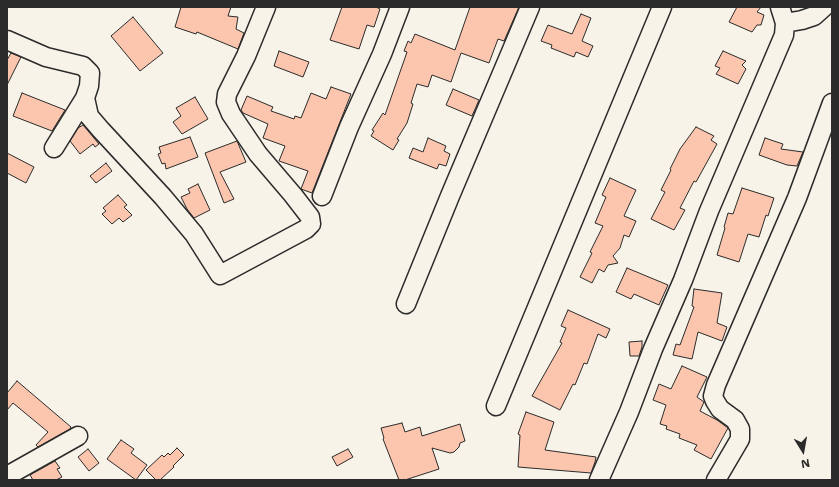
<!DOCTYPE html>
<style>
body{margin:0}
#map{position:relative;width:839px;height:487px;overflow:hidden;background:#f7f3e8;font-family:"Shantell Sans",sans-serif}
canvas{display:block}
.frame{position:absolute;inset:0;border:8px solid #2b2b2b;pointer-events:none}
.north{position:absolute;left:783px;top:431px;width:40px;height:40px;-webkit-text-stroke:3px #f7f3e8;paint-order:stroke;rotate:169deg;font-size:11px;font-weight:700;line-height:16px;text-align:center;color:#2b2b2b}
.north::after{content:'';display:block;margin:auto;width:14px;height:18px;background:#2b2b2b;clip-path:polygon(50% 0,100% 100%,50% 72%,0 100%)}
</style>
<div id="map">
<canvas width="839" height="487"></canvas>
<div class="frame"></div>
<div class="north">N</div>
</div>
<script>
const ctx = document.querySelector('canvas').getContext('2d');
ctx.lineJoin = 'round';
function paint(path, color) { ctx.fillStyle = color; ctx.fill(path, 'evenodd'); }
const toPath = rows => new Path2D(rows.map(r => 'M' + r).join(''));
function strokePath(path, color, width, dash) { ctx.strokeStyle = color; ctx.lineWidth = width; ctx.lineCap = dash ? 'butt' : 'round'; ctx.setLineDash(dash || []); ctx.stroke(path); }
const building = toPath([
 [181,7,231,7,228,16,238,17,236,29,244,33,238,49,197,32,196,34,175,27,181,7],
 [342,7,376,7,380,9,374,27,367,25,359,49,330,40,342,7],
 [470,7,519,7,504,41,498,39,489,63,461,53,451,82,432,75,428,87,417,84,411,103,413,104,407,123,397,139,399,140,393,150,371,136,374,131,372,130,383,113,385,115,407,52,404,51,408,41,411,43,415,34,455,50,470,7],
 [737,7,761,7,757,12,764,15,761,25,757,25,752,32,729,22,737,7],
 [581,14,591,18,582,41,593,46,588,57,576,52,574,57,551,48,552,45,541,41,548,25,572,34,581,14],
 [133,17,163,53,140,71,111,36,133,17],
 [279,51,309,62,303,77,274,66,279,51],
 [723,51,746,61,742,65,746,69,738,84,716,74,720,68,715,66,723,51],
 [11,53,21,57,7,85,7,60,11,53],
 [331,87,351,94,312,193,301,189,308,171,279,161,285,146,263,138,268,124,243,113,241,110,247,96,273,107,271,111,294,119,295,116,301,118,311,93,326,99,331,87],
 [453,89,479,100,472,116,446,105,453,89],
 [22,93,65,110,52,131,13,116,22,93],
 [195,97,208,119,182,134,173,122,181,116,176,108,195,97],
 [83,125,99,144,95,147,93,144,80,154,70,141,78,128,83,125],
 [696,127,714,136,711,140,717,144,696,182,694,181,680,208,685,210,674,230,651,219,665,192,661,190,671,170,670,169,680,149,696,127],
 [190,137,198,157,166,169,165,163,162,164,158,154,161,153,159,147,190,137],
 [428,138,446,146,444,151,450,154,446,166,439,164,437,169,409,158,413,148,423,152,428,138],
 [765,138,783,144,781,149,803,152,797,166,787,165,759,155,765,138],
 [237,141,246,162,220,172,234,199,224,203,205,153,237,141],
 [7,153,34,167,26,183,7,173,7,153],
 [106,163,112,171,96,183,90,176,106,163],
 [610,178,636,190,624,216,636,221,629,237,624,235,620,248,613,256,618,263,608,265,604,272,599,269,592,283,580,277,592,253,590,252,603,226,595,223,606,197,602,195,610,178],
 [198,184,210,210,194,218,187,209,181,197,190,193,188,189,198,184],
 [742,188,774,198,768,216,766,215,759,237,748,234,739,262,717,255,725,228,724,227,728,213,733,214,742,188],
 [118,195,127,205,124,207,132,215,123,222,119,218,112,224,102,214,106,211,103,208,118,195],
 [627,268,668,285,659,305,634,294,631,299,616,292,627,268],
 [694,289,722,293,717,323,727,327,722,341,698,332,692,359,673,355,676,344,680,345,694,307,692,306,694,289],
 [568,310,610,329,606,338,598,334,587,364,584,363,575,385,573,384,560,410,532,396,562,343,560,342,566,328,561,326,568,310],
 [642,341,642,347,639,356,630,356,629,342,642,341],
 [682,366,707,377,697,397,704,402,700,411,717,420,728,428,711,459,694,450,697,445,679,438,680,434,666,429,667,426,660,424,666,405,653,400,659,384,671,389,682,366],
 [17,381,71,427,70,429,38,447,36,445,48,432,13,403,7,410,7,393,17,381],
 [526,412,554,422,545,450,596,457,595,462,591,473,518,467,520,435,518,434,526,412],
 [402,423,405,432,420,427,422,436,460,424,465,441,460,443,459,447,454,452,450,453,432,448,439,469,405,480,399,480,383,439,384,438,381,428,402,423],
 [121,440,134,449,131,453,147,465,136,480,107,459,121,440],
 [177,448,184,455,173,466,174,467,160,480,156,480,146,470,162,455,164,457,168,453,170,455,177,448],
 [88,449,99,463,89,471,78,457,88,449],
 [348,449,353,457,337,466,332,457,348,449],
 [55,461,60,468,57,469,62,477,56,480,33,480,30,475,55,461]
]);
const minor = toPath([
 [785,23,802,20,814,16,824,7],
 [7,40,46,57,83,66,90,73,89,86,85,98,89,116,101,130,163,197,194,234,220,275,306,229,311,224,310,217,293,195,258,154,231,114,226,102,227,94,246,56,266,7],
 [54,148,85,98],
 [322,196,349,127,382,54,400,7],
 [406,304,450,196,530,7],
 [496,406,662,7],
 [7,476,78,436],
 [599,480,629,412,653,349,683,280,709,211,784,35,785,23,780,7],
 [716,480,740,439,740,429,735,420,720,409,715,401,713,396,716,385,797,198,832,103]
]);
paint(building, '#fcc5ae');
strokePath(building, '#2b2b2b', 1);
strokePath(minor, '#2b2b2b', 21);
strokePath(minor, '#f7f3e8', 18);
</script>
